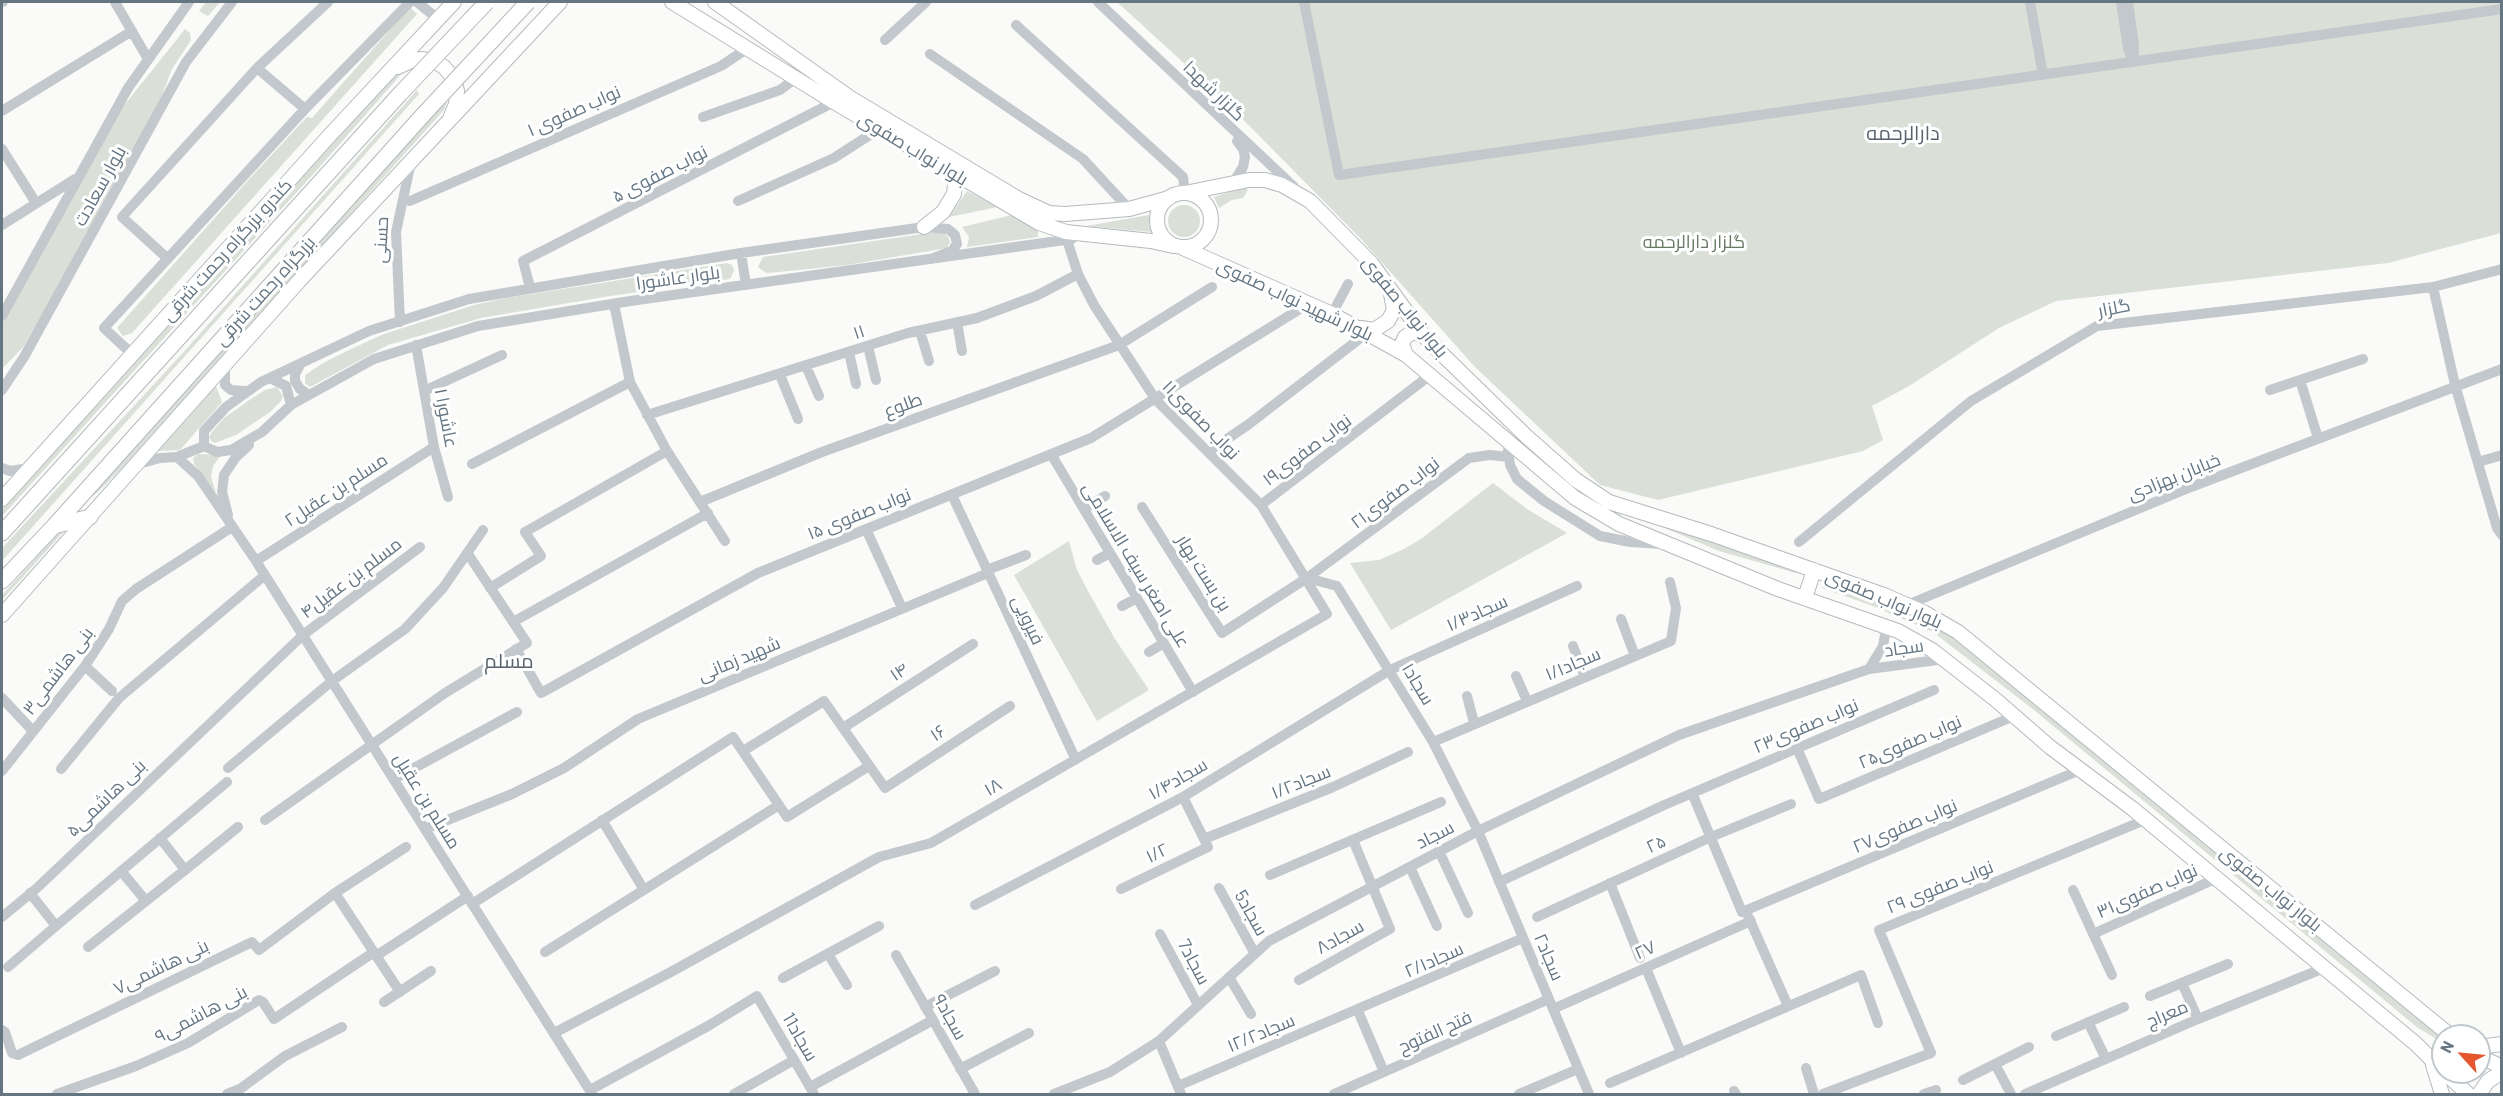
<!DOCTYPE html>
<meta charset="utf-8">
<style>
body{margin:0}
#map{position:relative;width:2503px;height:1096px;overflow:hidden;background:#fafaf8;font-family:Barlow,sans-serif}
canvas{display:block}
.frame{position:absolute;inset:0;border:3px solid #657683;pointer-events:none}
.north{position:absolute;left:2431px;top:1024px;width:60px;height:60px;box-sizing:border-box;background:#fff;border:2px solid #c1c8cd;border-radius:50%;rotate:297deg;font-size:16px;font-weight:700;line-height:24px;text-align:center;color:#657683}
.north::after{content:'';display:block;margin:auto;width:21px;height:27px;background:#e4572e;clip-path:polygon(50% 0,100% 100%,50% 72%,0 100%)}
</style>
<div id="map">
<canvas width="2503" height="1096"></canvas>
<div class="frame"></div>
<div class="north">N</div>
</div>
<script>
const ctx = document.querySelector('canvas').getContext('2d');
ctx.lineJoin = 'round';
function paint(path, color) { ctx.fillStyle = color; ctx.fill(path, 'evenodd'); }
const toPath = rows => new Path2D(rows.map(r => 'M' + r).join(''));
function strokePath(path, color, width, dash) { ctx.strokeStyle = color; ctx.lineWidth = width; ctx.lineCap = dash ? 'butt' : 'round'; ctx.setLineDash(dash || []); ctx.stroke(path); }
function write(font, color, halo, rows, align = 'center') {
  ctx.font = font + ' Barlow,Cairo,sans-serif'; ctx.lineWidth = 6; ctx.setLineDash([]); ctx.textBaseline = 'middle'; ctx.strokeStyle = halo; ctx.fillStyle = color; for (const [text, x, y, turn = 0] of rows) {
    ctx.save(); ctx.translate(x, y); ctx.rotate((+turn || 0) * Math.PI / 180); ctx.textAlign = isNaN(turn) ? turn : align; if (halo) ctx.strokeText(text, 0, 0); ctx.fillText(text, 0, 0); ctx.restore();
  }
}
const green = toPath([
 [206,2,220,2,208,16,199,11],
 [1117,2,2501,2,2501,233,2388,263,2056,301,1999,328,1909,386,1872,406,1883,440,1863,451,1658,500,1600,485,1475,367,1361,239,1220,96],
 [410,7,417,14,132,333,123,336,117,328,251,177,307,117,312,118],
 [185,29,190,33,191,40,172,69,161,98,76,256,23,347,2,369,2,323,118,113],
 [404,71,316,171,2,516,2,509,396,72],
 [417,90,419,94,2,561,2,548,181,355],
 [448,99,444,110,120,470,97,493,84,501],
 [1244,187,1248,190,1243,198,1232,200,1219,208,1214,197],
 [967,191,998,207,949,217],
 '1168 221a16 16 0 1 1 32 0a16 16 0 1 1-32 0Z',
 [1012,215,1033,225,1038,232,1038,237,967,247,969,237,962,227],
 [1149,215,1151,232,1086,226],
 [936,232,944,233,948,237,950,242,947,248,847,265,779,272,766,273,758,267,763,257],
 [727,263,732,265,734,271,730,279,610,296,481,318,388,345,310,387,305,383,305,375,323,363,349,350,384,334,474,305,506,298],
 [216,386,222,402,180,450,158,451],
 [277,387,283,396,281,401,270,412,236,435,215,443,211,441,209,437,212,432,224,418,251,399,265,390],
 [198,454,221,455,213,466,211,477,216,493,194,464,193,458],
 [1493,483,1527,509,1567,533,1391,630,1350,563,1379,560,1402,550,1421,539],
 [1642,516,1797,570,1796,573,1719,551,1641,518],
 [67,528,2,600,2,595,58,533],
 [1069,541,1077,570,1089,593,1115,639,1149,690,1097,721,1014,575],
 [1824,583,1897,606,1953,633,2443,1037,2443,1043,2418,1028,2034,710,1933,632,1873,606,1822,588]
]);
const minor = toPath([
 [2,2,3,2],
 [115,2,148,59],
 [417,2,438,19],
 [1098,2,1294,187],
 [1304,2,1339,175,2502,9],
 [2030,2,2043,75],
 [2121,2,2128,48,2133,62,2134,46,2128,2],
 [1016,25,1183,177,1185,193],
 [885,40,926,2],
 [930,54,1083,159,1129,209],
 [257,68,305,109],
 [2,111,132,31],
 [703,117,780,90,796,78],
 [2,149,36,203],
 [1233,183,1243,167,1245,157,1243,149,1237,141],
 [410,201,721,66,748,48],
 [738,201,834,158,879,129],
 [2,225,75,179],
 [741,253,746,285],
 [168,259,122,217,257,68,328,2],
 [530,287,523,261,834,102],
 [2433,287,2455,385,2497,528,2502,535],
 [614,304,630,382,667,451,725,541],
 [1332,314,1348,284],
 [2,316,128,88,189,2],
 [400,322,396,232,411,162],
 [957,322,962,351],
 [920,331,929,361],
 [416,345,434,447,448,497],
 [868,346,876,380],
 [849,352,856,384],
 [132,354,104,328,305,109,410,2],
 [301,363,295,374,295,381,300,389,309,395],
 [225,364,225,385,231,390,246,391],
 [806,366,819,396],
 [780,375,798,419],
 [270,378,286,386,291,405,262,432,231,450,217,452,204,446,204,431,226,407,261,382,369,331,469,299,741,253,924,227,948,229,955,235,957,244,952,251,931,259],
 [2300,380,2318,438],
 [2,390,24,357,186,62,232,2],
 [2270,390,2363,359],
 [424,391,502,355],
 [291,405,374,359,478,326,630,301,1072,239],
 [647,415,908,333,977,318,1036,296,1078,274],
 [1508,450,1510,465,1517,479,1544,501,1600,536,1630,542,1662,544],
 [1208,452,1249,424,1367,333],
 [1051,454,1193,692],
 [177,457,204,446],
 [2478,462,2502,455],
 [472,464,630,382],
 [137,467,142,463,160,458,177,457,198,476,256,561,592,1094],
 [2,468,10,471,30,468],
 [952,495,1075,758],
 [700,502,822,452,1119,345,1212,287],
 [1261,505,1429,376],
 [1142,507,1222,633,1307,578,1469,458,1490,455,1509,457],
 [1084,509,1105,496],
 [228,515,222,492,224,475,236,457,249,445],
 [866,529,902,608],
 [1799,542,1971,401,2097,326,2433,287,2502,269],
 [1097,560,1110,553],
 [256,561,434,447],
 [987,570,1026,555],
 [1307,578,1337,586,1433,742,1478,831,1589,1094],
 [490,588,541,556,525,532,667,451],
 [1907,605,2191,487,2502,369],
 [1122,606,1137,598],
 [1621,619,1635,656],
 [513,622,708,513],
 [1573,646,1585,677],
 [516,649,541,693,758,573,1091,438,1308,304],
 [1149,652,1164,643],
 [85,666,112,691],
 [1869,669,1883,646,1885,635,1884,626],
 [1516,676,1527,701],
 [1467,696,1474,723],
 [2,698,33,731],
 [843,728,973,644],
 [1433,742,1671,641,1676,608,1670,582],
 [1797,748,1819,799,2014,716],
 [743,751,824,701,885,788,1010,706],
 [228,768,332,681,405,629,443,588,483,530],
 [61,769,119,698,265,575],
 [2,771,85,666,109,629,122,601,136,589,232,527],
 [394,779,517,712],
 [1692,793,1742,912,2080,770],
 [265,820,445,693,527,643,468,554],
 [602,820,644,890],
 [425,829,512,794,564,768,638,719,988,573],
 [1204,839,1333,787,1408,752],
 [1439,851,1468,913],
 [1410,867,1437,926],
 [185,870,238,827],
 [121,871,146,901],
 [1270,875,1441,802],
 [1499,882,1662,806,1934,690],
 [1610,883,1640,958],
 [1219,888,1255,954],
 [1121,889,1208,847,1183,797],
 [2073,890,2112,975],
 [30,893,56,926,227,782],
 [335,893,400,992],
 [472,904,733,737,787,817,869,766],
 [975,905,1183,797,1390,670,1577,586],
 [1748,916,1788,1006],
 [2,917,37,888,303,635,420,547],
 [1537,917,1711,837,1791,804],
 [1160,934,1198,1005],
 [2093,934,2215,879],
 [88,947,185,870,160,838],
 [545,952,779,805],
 [828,954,847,985],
 [896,955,975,1094],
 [376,956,468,896],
 [8,967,56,926],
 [1646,968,1681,1053],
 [1229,977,1251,1014],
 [783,978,879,926],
 [1299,980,1390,929,1353,840],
 [2182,983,2198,1019],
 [2150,996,2228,964],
 [384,1002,431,971],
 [925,1007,995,971],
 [1553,1009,1751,921],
 [1358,1011,1384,1072],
 [2088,1022,2106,1059],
 [2,1030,5,1032,12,1053,18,1055,252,942,259,950,335,893,406,847],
 [554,1033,669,973,879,857,931,843,1327,614,1261,505,1156,400,1094,305,1078,274,1067,240],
 [2056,1036,2124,1007],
 [1159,1041,1181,1094],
 [1995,1064,2011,1094],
 [1806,1068,1814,1094],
 [960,1069,1029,1033],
 [1963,1080,2029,1047],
 [1610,1083,1861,975,1878,1023],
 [1178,1086,1523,938],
 [810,1087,933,1020],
 [590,1090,708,1026,757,996,814,1094],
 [1734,1091,1736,1094],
 [57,1094,136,1066,188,1043,259,1000,263,1002,274,1019,374,952],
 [227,1094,240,1089,285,1056,342,1027],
 [734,1094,794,1060],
 [1054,1094,1110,1072,1159,1041,1269,941,1478,831,1679,735,1869,669,1945,659],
 [1334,1094,1549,999],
 [1519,1094,1578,1069],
 [1823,1094,1931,1053,1879,930,2145,820],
 [1924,1094,1936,1090],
 [2025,1094,2198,1019,2324,968]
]);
const major = toPath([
 [672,2,834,102,1039,223,1066,232,1151,241,1173,246],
 [715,2,849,97,1019,199,1049,213,1065,214,1129,209,1169,198],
 [398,67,413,60,423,59,436,62,444,67,454,79,457,91,456,104,451,116],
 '1157 220a27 27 0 1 1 54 0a27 27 0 1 1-54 0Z',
 [1185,193,1249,180,1265,180,1282,185,1310,201,1372,264,1424,336,1447,359,1526,436,1576,480,1609,502,1711,534,1884,595,1925,613,1958,632,2451,1036],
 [924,227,943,212,954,194,956,175],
 [1183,248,1332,314,1406,355,1575,498,1619,524,1778,589,1898,631,1932,650,1996,700,2050,747,2133,809,2416,1044,2443,1071],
 [1361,328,1374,330,1388,321,1394,310,1391,294],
 [1406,355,1402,344,1405,337,1413,332,1424,336],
 [2,499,330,135,454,2],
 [1805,598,1814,570],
 [2,615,299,281,560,2],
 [2479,1047,2502,1044],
 [2479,1056,2502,1067],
 [2433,1065,2442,1094],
 [2444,1072,2468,1094],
 [2479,1094,2488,1081,2502,1072]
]);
const highway = toPath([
 [54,526,90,517],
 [2,533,399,95],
 [2,581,54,526,423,115]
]);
const highwayBridge = toPath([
 [399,95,487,2],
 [423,115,528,2]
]);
const streetNames = [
 ["گلزار شهدا",1214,91,44],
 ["نواب صفوی ۱",574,111,-24],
 ["بلوار نواب صفوی",913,149,31],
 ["نواب صفوی ۵",660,174,-27],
 ["بلوار سعادت",100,186,-61],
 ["حسنی",381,240,-87],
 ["کندرو بزرگراه رحمت شرقی",227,250,-48],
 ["بلوار عاشورا",678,278,-8],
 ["بزرگراه رحمت شرقی",265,291,-48],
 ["بلوار شهید نواب صفوی",1295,300,25],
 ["بلوار نواب صفوی",1405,307,51],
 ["گلزار",2114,308,-11],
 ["۱۱",859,332,-18],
 ["طلوع",903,405,-20],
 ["عاشورا ۱",446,418,79],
 ["۱۱نواب صفوی",1201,420,46],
 ["۱۹نواب صفوی",1307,450,-37],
 ["خیابان بهزادی",2174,477,-22],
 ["مسلم بن عقیل۲",336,490,-33],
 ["۲۱نواب صفوی",1395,493,-37],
 ["نواب صفوی ۱۵",859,514,-22],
 ["علی اصغر سیف الاسلامی",1136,565,59],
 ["بن بست بهار",1204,573,58],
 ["مسلم بن عقیل۴",351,578,-37],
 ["بلوار نواب صفوی",1884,599,23],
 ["۱/۳سجاد",1477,613,-24],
 ["فیرویی",1028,620,65],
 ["سجاد",1904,648,-8],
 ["شهید زمانی",739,659,-23],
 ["۱/۱سجاد",1573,664,-23],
 ["بنی هاشمی۳",58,671,-53],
 ["۱۴",899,672,-33],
 ["۱سجاد",1418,684,59],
 ["۲۳نواب صفوی",1806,726,-23],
 ["۱۶",938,733,-33],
 ["۲۵نواب صفوی",1910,742,-23],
 ["۱/۴سجاد",1178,779,-30],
 ["۱/۲سجاد",1301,782,-22],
 ["۱۸",993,787,-30],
 ["بنی هاشمی۵",106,798,-44],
 ["مسلم بن عقیل",427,801,58],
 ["۲۷نواب صفوی",1905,826,-23],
 ["سجاد",1435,835,-27],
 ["۲۵",1656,844,-25],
 ["۱/۲",1157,853,-26],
 ["نواب صفوی ۲۹",1940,887,-22],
 ["بلوار نواب صفوی",2271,889,39],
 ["۳۱نواب صفوی",2147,891,-24],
 ["5سجاد",1251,913,61],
 ["۸سجاد",1340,937,-29],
 ["۲۷",1645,950,-24],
 ["۲سجاد",1549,957,67],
 ["۲/۱سجاد",1434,960,-24],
 ["7سجاد",1194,962,62],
 ["بنی هاشمی۷",161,967,-26],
 ["بنی هاشمی۹",201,1014,-28],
 ["معراج",2167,1014,-23],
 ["۹سجاد",950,1017,61],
 ["فتح الفتوح",1435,1032,-24],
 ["۱۲/۲سجاد",1261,1033,-23],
 ["11سجاد",800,1037,60]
];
const parkNames = [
 ["گلزار دارالرحمه",1694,242]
];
const neighbourhoodNames = [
 ["دارالرحمه",1903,133],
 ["مسلم",509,661]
];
paint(green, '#dadfd7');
strokePath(major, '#b5babe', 16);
strokePath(highway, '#b4b9bd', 17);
strokePath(minor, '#c3c8cc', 10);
strokePath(major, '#fff', 14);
strokePath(highway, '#fff', 15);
strokePath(highwayBridge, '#b4b9bd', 17, []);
strokePath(highwayBridge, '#fff', 15);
write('18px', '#657683', '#fff', streetNames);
write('18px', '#687a64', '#fff', parkNames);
write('20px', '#57646e', '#fff', neighbourhoodNames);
</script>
